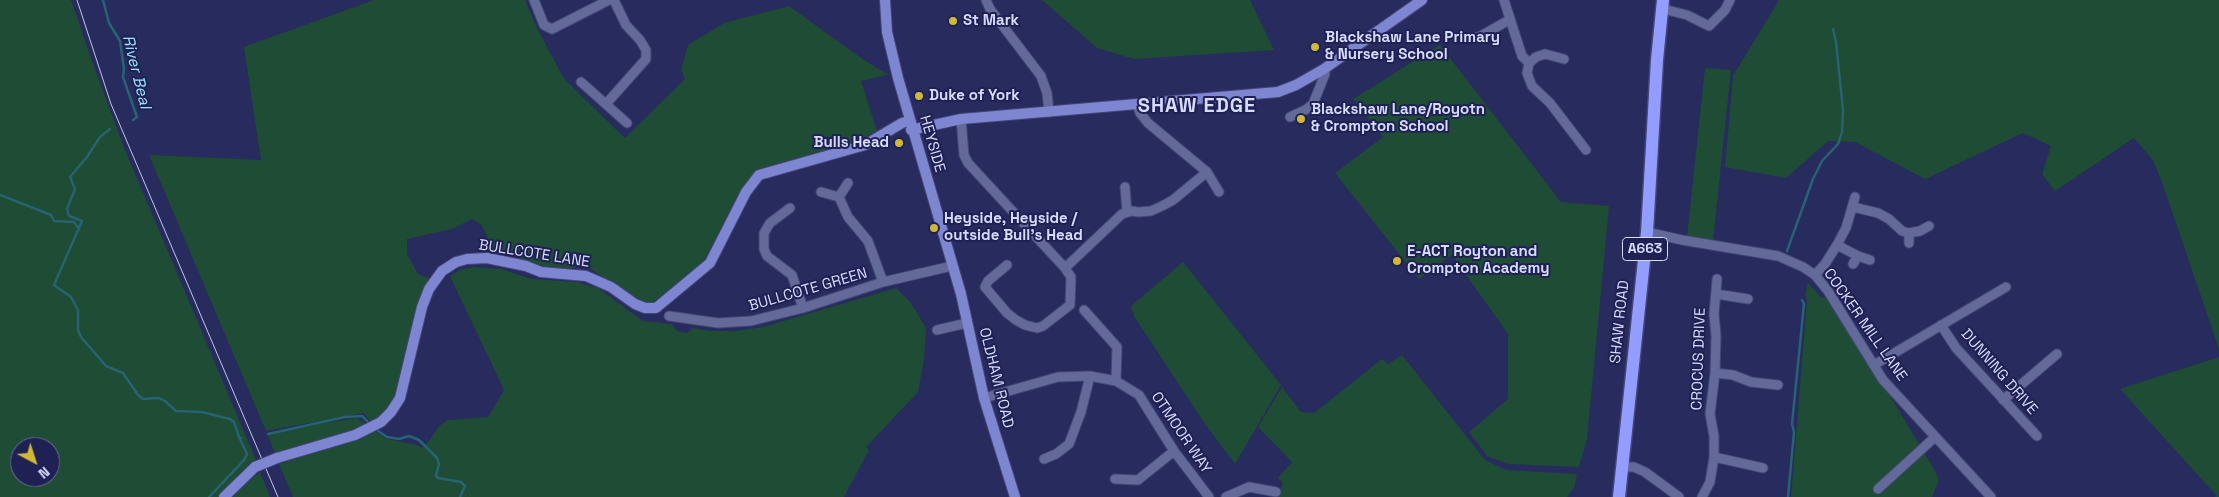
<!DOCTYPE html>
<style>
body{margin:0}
#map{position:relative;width:2219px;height:497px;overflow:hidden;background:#282b5e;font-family:"Space Grotesk",sans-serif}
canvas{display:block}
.north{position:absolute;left:10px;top:437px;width:50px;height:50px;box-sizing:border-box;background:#1f2053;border:1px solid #696b97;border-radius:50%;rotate:140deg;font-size:14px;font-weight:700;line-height:20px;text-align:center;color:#d7dcfd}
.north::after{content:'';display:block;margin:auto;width:18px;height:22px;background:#d0b836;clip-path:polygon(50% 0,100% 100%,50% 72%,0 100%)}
</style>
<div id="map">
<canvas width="2219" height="497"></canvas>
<div class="north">N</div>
</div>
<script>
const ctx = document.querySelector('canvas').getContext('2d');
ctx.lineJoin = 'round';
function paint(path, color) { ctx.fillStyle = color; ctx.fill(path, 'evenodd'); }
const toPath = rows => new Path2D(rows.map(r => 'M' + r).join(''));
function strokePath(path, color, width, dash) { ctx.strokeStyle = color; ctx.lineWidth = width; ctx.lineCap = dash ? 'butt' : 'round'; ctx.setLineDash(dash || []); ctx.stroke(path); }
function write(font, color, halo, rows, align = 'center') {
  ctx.font = font + ' "Space Grotesk",sans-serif'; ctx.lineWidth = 4; ctx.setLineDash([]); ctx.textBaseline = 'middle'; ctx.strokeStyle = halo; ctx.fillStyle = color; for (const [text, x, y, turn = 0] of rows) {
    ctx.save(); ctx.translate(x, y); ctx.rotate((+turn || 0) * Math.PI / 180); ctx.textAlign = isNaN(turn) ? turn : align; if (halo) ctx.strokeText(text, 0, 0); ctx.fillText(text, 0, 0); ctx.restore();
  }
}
const green = toPath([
 [0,0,71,0,92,61,125,150,256,460,238,475,219,497,0,497],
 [20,447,50,447,50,477,20,477],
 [374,0,525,0,536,26,564,79,625,138,685,79,681,70,688,45,724,23,789,6,864,60,885,73,891,74,861,81,877,131,857,141,757,172,738,194,705,260,654,302,646,303,638,300,586,266,554,270,509,254,488,251,487,236,481,224,472,219,452,229,407,239,407,254,418,274,429,278,398,391,393,403,381,417,371,423,364,413,266,431,149,155,261,160,244,47],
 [1042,0,1250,0,1274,50,1134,59,1097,48],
 [1779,0,2219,0,2219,349,2162,182,2153,160,2134,138,2055,191,2042,174,2051,146,2023,133,1925,179,1855,142,1828,141,1786,178,1725,167,1733,76],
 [1440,45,1561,202,1609,206,1587,439,1579,467,1508,464,1487,456,1469,432,1508,399,1508,334,1452,255,1419,279,1335,173,1383,137,1353,99],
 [1705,68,1731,70,1713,241,1687,237],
 [1183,262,1281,385,1235,464,1205,424,1134,316,1131,306],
 [474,267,502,269,531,279,577,282,598,288,643,321,672,324,677,331,687,333,693,328,710,331,735,331,763,327,896,288,911,303,926,328,924,359,918,392,866,447,869,450,844,497,293,497,279,464,351,442,374,431,387,439,417,445,422,448,429,441,439,426,448,420,488,417,504,390,450,276,462,269],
 [1808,283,1822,298,1825,297,1841,319,1877,374,1934,469,1939,480,1932,497,1791,497,1807,300,1805,294],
 [1402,355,1485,460,1506,470,1577,474,1574,488,1567,497,1278,497,1283,483,1278,478,1292,462,1258,427,1282,387,1301,412,1314,413,1382,359,1388,364],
 [2219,357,2219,497,2215,497,2216,495,2120,389],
 [357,418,366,424,356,429,275,454,268,435,324,423],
 [260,472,270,497,233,497,249,481]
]);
const stream = toPath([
 [103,0,109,23,120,41,124,69,123,77,137,117,133,120],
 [110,129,100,137,87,157,70,177,75,189,67,209,69,216,82,221,54,285,71,297,78,310,78,330,81,337,106,366,123,373,138,395,143,399,159,398,165,401,176,411,202,412,230,419,234,422,239,437,241,438],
 [0,195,51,215,54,221,74,222,79,229],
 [1787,251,1813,179,1822,161,1838,144,1842,132,1843,110,1836,42,1833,29],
 [378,431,387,437,399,439,409,436,419,440,437,458,439,464,436,476,438,478,461,482,465,486,460,497],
 [268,434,345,417,362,416,367,421],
 [209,497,244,460,247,454,239,437],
 [1788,497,1794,432,1792,424,1804,304,1802,300]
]);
const street = toPath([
 [534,0,544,25,552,29,609,0],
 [986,0,990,9,1041,76,1047,93,1049,112],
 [1504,0,1522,56,1529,63],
 [1663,9,1687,15,1709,26,1725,10,1730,0],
 [1470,38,1479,37,1509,20],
 [1529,63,1527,73,1532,86,1550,103,1586,150],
 [1529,63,1536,57,1545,54,1564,59],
 [581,82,627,123],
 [606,104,646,59,646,50,640,40,626,25,614,0],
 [1137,104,1140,113,1148,123,1207,172],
 [1290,117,1307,109,1313,104,1325,74,1324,69],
 [961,119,964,155,968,163,1065,268,1071,277,1070,305,1043,326,1037,328,1025,325,1016,320,1007,313,985,287,988,281,1007,265],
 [848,183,839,197,848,217,868,241,883,282],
 [1125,187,1127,212],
 [821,192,839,197],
 [1853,207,1878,213,1889,219,1902,231,1909,233],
 [790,208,770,223,764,233,764,249,767,256,792,275,803,308],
 [1647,232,1682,240,1778,256,1803,267,1815,275,1828,291,1883,380,1991,497],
 [1909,243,1909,233,1920,231,1929,226],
 [1837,245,1858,256,1853,264],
 [1858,256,1870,260],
 [1065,268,1122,214,1132,211,1138,212,1151,211,1162,206,1173,200,1207,172,1219,192],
 [1815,275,1825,264,1837,245,1846,228,1855,197],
 [1716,294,1748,299],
 [1084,310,1117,347,1116,381],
 [669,316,718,323,751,321,803,308,883,282,952,266],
 [1941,325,1956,348,2037,436],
 [937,330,967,323],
 [1874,365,2006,287],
 [1715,373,1733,375,1751,382,1778,385],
 [984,398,1058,377,1090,376,1116,381,1139,395,1174,451,1209,497],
 [2003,400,2057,354],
 [1714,457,1763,468],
 [1044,459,1056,454,1069,444,1081,412,1090,376],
 [1622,467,1634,467,1645,472,1679,497],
 [1115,479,1138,480,1174,451],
 [1878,489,1935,437],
 [1226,497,1249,487,1276,492],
 [1702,497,1710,482,1714,457,1714,436,1710,414,1715,373,1716,336,1714,314,1717,279]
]);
const secondary = toPath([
 [885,0,887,32,898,78,961,294,984,398,1015,497],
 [911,130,961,119,1278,92,1296,85,1324,69,1422,0],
 [277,458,355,435,381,422,391,412,400,398,422,307,429,289,442,271,456,262,467,259,487,258,526,266,541,272,586,276,611,287,635,304,645,308,656,308,710,263,746,192,759,175,865,145,902,123,909,121],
 [224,497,255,467]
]);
const primary = toPath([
 [1619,497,1647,232,1657,60,1663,0]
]);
const tram = toPath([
 [77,0,111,104,278,497]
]);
const secondaryBridge = toPath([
 [255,467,277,458]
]);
const markers = [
 [953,21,5,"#d0b836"],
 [1315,47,5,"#d0b836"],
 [919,96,5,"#d0b836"],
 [1301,119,5,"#d0b836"],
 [899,143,5,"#d0b836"],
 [934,228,5,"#d0b836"],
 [1397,261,5,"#d0b836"]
];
const shields = [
 [1645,249,45]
];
const shieldNames = [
 ["A663",1645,249]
];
const poiNames = [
 ["St Mark",963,21],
 ["Blackshaw Lane Primary",1325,38],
 ["& Nursery School",1325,55],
 ["Duke of York",929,96],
 ["Blackshaw Lane/Royotn",1311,110],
 ["& Crompton School",1311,127],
 ["Bulls Head",889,143,"right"],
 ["Heyside, Heyside /",944,219],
 ["outside Bull's Head",944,236],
 ["E-ACT Royton and",1407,252],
 ["Crompton Academy",1407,269]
];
const streetNames = [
 ["HEYSIDE",932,144,74],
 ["BULLCOTE LANE",534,254,9],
 ["BULLCOTE GREEN",808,290,-16],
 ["SHAW ROAD",1620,322,-84],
 ["COCKER MILL LANE",1865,325,55],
 ["CROCUS DRIVE",1699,359,-88],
 ["DUNNING DRIVE",1999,372,49],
 ["OLDHAM ROAD",996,378,76],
 ["OTMOOR WAY",1181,433,56]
];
const waterNames = [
 ["River Beal",136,72,76]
];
const districtNames = [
 ["SHAW EDGE",1197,107]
];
paint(green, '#1e4c34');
strokePath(stream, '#266373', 2.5);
strokePath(street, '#444777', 11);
strokePath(secondary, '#444777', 12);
strokePath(primary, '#444777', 15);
strokePath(street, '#636998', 9);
strokePath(secondary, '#7e86d2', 10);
strokePath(primary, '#939dff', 12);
strokePath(tram, '#c0c5e8', 1);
strokePath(secondaryBridge, '#444777', 12, []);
strokePath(secondaryBridge, '#7e86d2', 10);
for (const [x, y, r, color] of markers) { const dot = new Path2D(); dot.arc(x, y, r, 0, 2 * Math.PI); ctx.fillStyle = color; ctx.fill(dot); strokePath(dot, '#1f2053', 2); }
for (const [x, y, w] of shields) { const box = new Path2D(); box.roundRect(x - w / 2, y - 11.5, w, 23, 4); ctx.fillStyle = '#1f2053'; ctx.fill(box); strokePath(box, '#d7dcfd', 1); }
write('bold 14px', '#d7dcfd', null, shieldNames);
write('bold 15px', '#d7dcfd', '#1f2053', poiNames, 'left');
write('15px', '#d7dcfd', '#1f2053', streetNames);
write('italic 16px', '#98e2f8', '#1f2053', waterNames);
ctx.letterSpacing = '1px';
write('bold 20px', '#d7dcfd', '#1f2053', districtNames);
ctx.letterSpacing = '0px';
</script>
